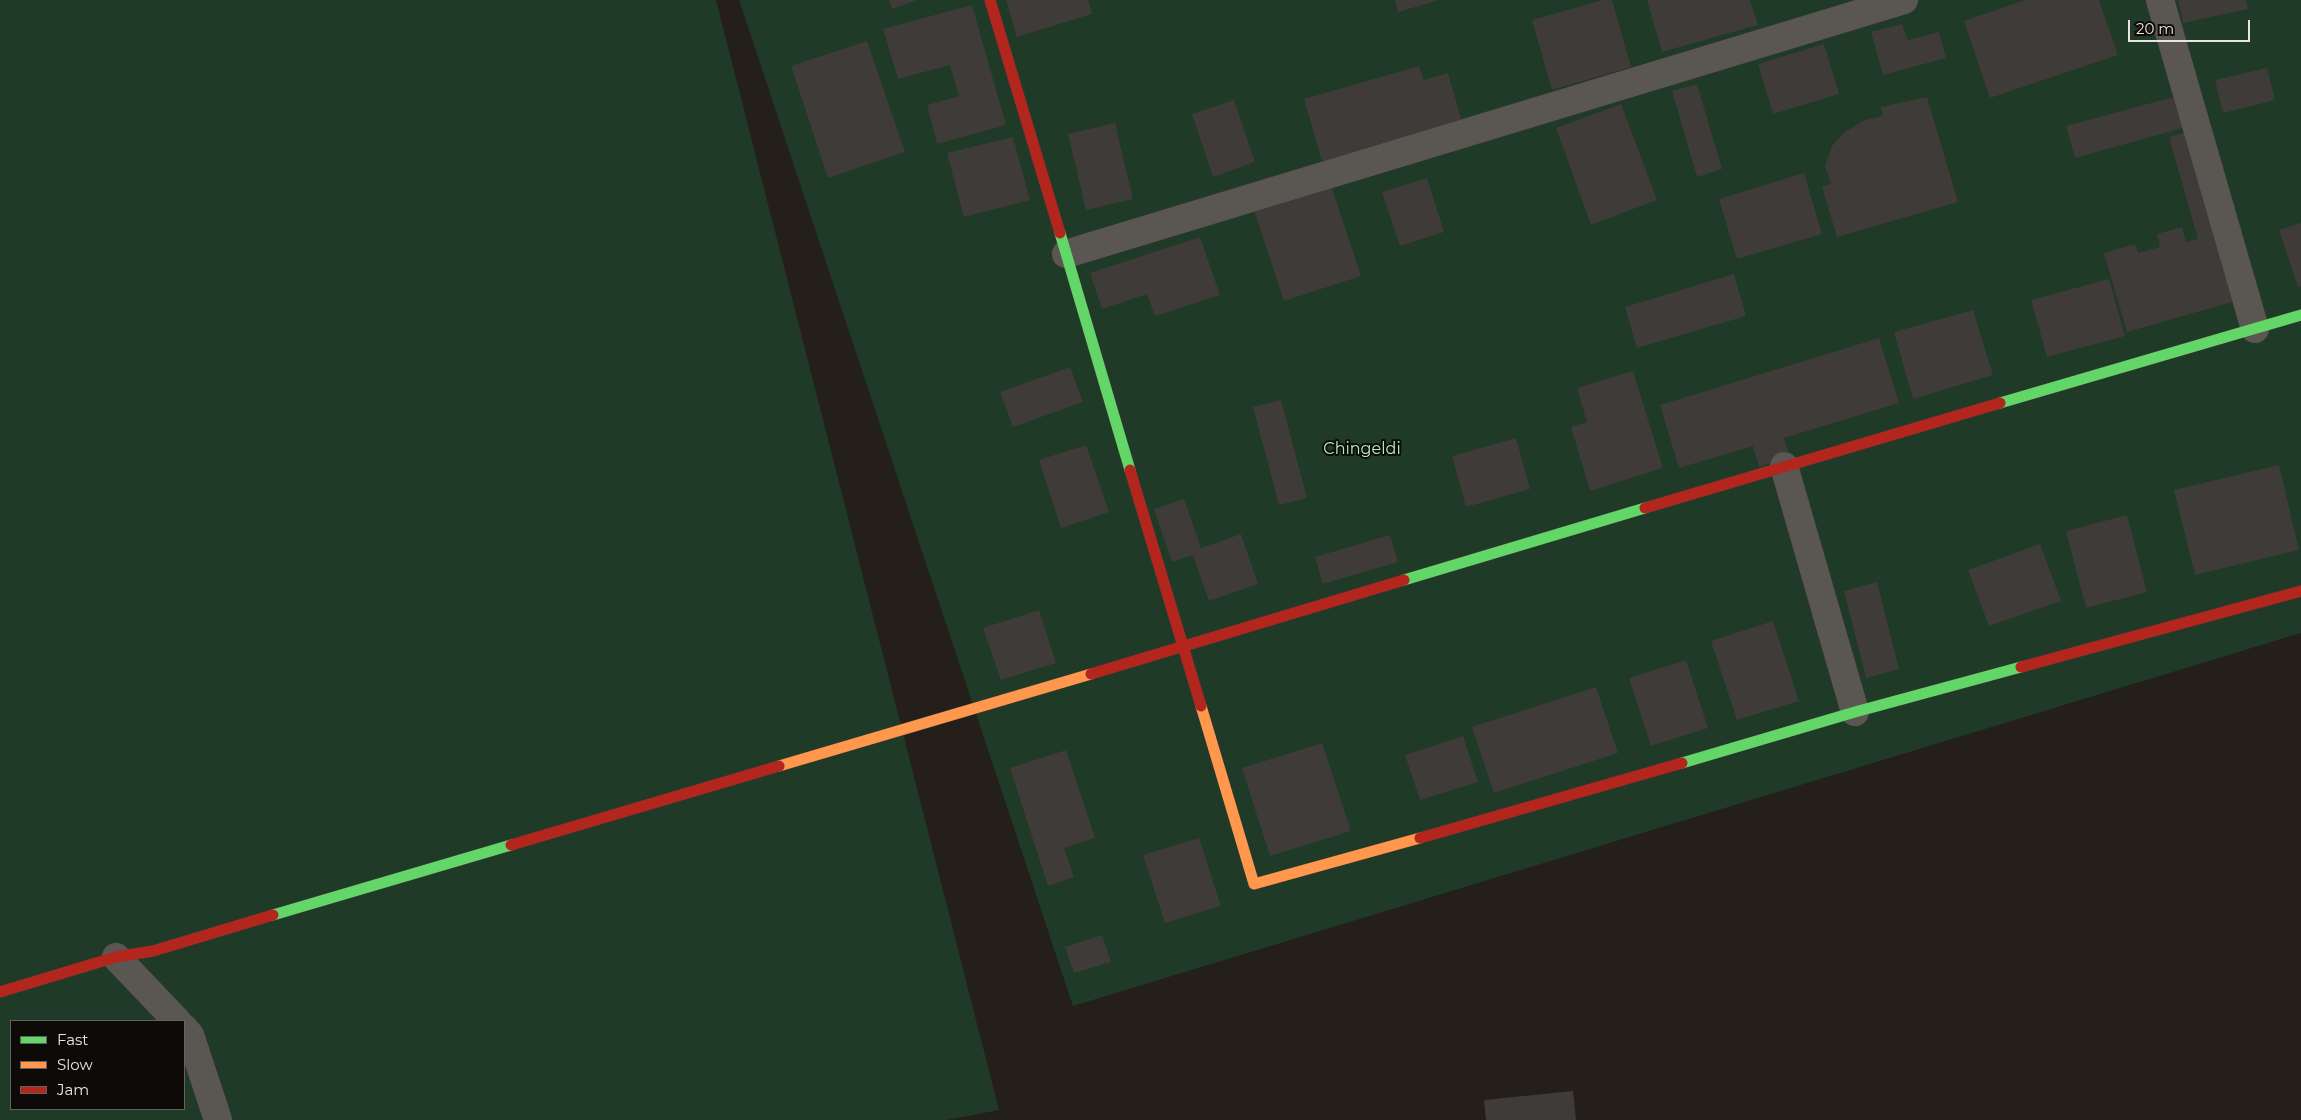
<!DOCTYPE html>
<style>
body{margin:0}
#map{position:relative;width:2301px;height:1120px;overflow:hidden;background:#241f1b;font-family:Montserrat,sans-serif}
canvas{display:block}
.legend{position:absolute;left:10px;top:1020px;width:175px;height:90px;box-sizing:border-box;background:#0e0a07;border:1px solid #66615d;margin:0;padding:6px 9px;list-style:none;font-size:15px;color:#eae4df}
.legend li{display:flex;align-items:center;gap:10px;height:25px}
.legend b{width:25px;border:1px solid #66615d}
.scale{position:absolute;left:2128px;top:20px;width:122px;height:22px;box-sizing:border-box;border:2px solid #eae4df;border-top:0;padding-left:6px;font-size:15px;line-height:18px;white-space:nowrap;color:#eae4df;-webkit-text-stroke:4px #0e0a07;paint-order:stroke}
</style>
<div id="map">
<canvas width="2301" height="1120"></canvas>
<ul class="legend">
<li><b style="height:6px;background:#63d668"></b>Fast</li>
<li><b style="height:6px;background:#ff974d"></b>Slow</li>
<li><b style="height:6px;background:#b3261e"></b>Jam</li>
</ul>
<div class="scale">20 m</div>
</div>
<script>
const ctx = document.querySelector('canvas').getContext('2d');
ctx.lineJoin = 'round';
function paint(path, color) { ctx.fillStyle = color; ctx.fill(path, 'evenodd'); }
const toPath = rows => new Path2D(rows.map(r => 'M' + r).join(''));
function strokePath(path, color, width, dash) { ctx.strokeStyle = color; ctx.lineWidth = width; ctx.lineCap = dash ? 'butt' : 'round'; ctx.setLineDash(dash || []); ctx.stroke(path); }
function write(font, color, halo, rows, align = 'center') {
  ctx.font = font + ' Montserrat,sans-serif'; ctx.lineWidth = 4; ctx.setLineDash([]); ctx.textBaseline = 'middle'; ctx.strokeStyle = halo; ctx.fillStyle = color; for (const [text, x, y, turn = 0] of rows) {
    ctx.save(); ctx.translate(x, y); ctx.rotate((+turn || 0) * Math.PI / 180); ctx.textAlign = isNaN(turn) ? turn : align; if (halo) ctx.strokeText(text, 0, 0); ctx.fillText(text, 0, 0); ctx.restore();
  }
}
const green = toPath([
 [0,0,716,0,999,1110,947,1120,0,1120],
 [11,1021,184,1021,184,1109,11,1109],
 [739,0,2301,0,2301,633,1073,1006]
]);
const building = toPath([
 [889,0,917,0,892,9],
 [1006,0,1088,0,1092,14,1017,37],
 [1395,0,1436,0,1436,1,1398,12],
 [1603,0,1612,0,1631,67,1552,90,1532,20],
 [1647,0,1750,0,1758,25,1662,52],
 [2025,0,2099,0,2118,55,1990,98,1964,21],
 [2178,0,2246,0,2248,9,2183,23],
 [972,5,1006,125,937,144,927,105,959,96,950,65,898,79,883,29],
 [1902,24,1908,40,1939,32,1946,58,1883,75,1871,32],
 [867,41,905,152,828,178,791,66],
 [1824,44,1839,94,1773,114,1758,64],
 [1419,66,1424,80,1448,73,1463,125,1323,165,1304,99],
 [2267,68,2275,100,2223,113,2215,80],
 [1697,84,1722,169,1697,177,1672,91],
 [2181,95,2190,126,2075,158,2066,126],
 [1927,97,1958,202,1837,237,1822,187,1831,183,1825,166,1832,146,1845,132,1865,120,1883,116,1881,107],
 [1234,100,1255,162,1213,177,1192,114],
 [1621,104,1657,200,1591,225,1556,128],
 [1115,123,1133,199,1086,210,1068,134],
 [2190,131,2239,300,2127,332,2104,253,2135,244,2138,253,2160,247,2157,234,2182,227,2186,242,2198,239,2169,137],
 [1013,137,1030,200,964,217,947,153],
 [1804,173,1822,234,1737,259,1719,199],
 [1427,178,1444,232,1400,246,1382,192],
 [1331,186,1361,276,1284,301,1254,210],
 [2301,223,2301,286,2298,287,2279,230],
 [1200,237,1220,295,1155,316,1147,294,1102,309,1090,273],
 [1734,274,1746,316,1637,348,1625,307],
 [2109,279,2125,336,2047,357,2031,300],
 [1973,310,1993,375,1913,399,1894,332],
 [1879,338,1899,403,1784,438,1790,457,1759,467,1753,446,1679,468,1660,405],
 [1070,367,1083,402,1013,427,1000,392],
 [1633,371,1663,468,1590,491,1571,427,1587,422,1577,388],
 [1281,400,1307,498,1279,505,1253,407],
 [1516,438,1530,489,1466,507,1452,456],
 [1086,445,1109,512,1061,528,1039,460],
 [2279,465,2299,550,2195,575,2174,490],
 [1184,499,1201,548,1241,534,1258,584,1209,601,1193,555,1172,562,1154,509],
 [2127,515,2147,592,2086,608,2066,531],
 [1390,535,1398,562,1323,584,1315,557],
 [2040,544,2061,601,1989,626,1968,570],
 [1877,582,1899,669,1866,678,1844,591],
 [1039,610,1056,663,1001,680,983,628],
 [1773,621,1799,701,1737,720,1711,641],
 [1686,660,1708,728,1651,746,1629,678],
 [1596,687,1618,753,1494,793,1472,727],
 [1463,736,1478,782,1420,800,1405,755],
 [1322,743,1351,831,1270,856,1242,768],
 [1066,750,1095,838,1064,848,1074,877,1048,886,1010,768],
 [1199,838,1221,906,1165,923,1143,855],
 [1102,935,1111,962,1074,973,1065,947],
 [1573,1091,1576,1120,1486,1120,1484,1100]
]);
const street = toPath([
 [2160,0,2255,329],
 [1066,254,1904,0],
 [1784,466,1855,712],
 [116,957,177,1021],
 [184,1028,190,1035,218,1120]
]);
const fast = toPath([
 [1060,233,1130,470],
 [2000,403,2301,315],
 [1404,580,1645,508],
 [1682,763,1855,712,2021,667],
 [273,915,511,845]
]);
const slow = toPath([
 [1201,706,1254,884,1420,838],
 [779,766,1091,674]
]);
const jam = toPath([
 [990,0,1060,233],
 [1130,470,1201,706],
 [1645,508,2000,403],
 [2021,667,2301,591],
 [1091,674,1404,580],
 [1420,838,1682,763],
 [511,845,779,766],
 [0,992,116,957,153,951,273,915]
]);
const parkNames = [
 ["Chingeldi",1362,449]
];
paint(green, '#1f3a26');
paint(building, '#3f3b38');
strokePath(street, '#3d3936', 29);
strokePath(fast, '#3d3936', 12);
strokePath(slow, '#3d3936', 12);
strokePath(jam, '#3d3936', 12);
strokePath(street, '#5a5652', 28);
strokePath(fast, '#63d668', 11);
strokePath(slow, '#ff974d', 11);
strokePath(jam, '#b3261e', 11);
write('16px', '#b2f1c2', '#0e0a07', parkNames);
</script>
